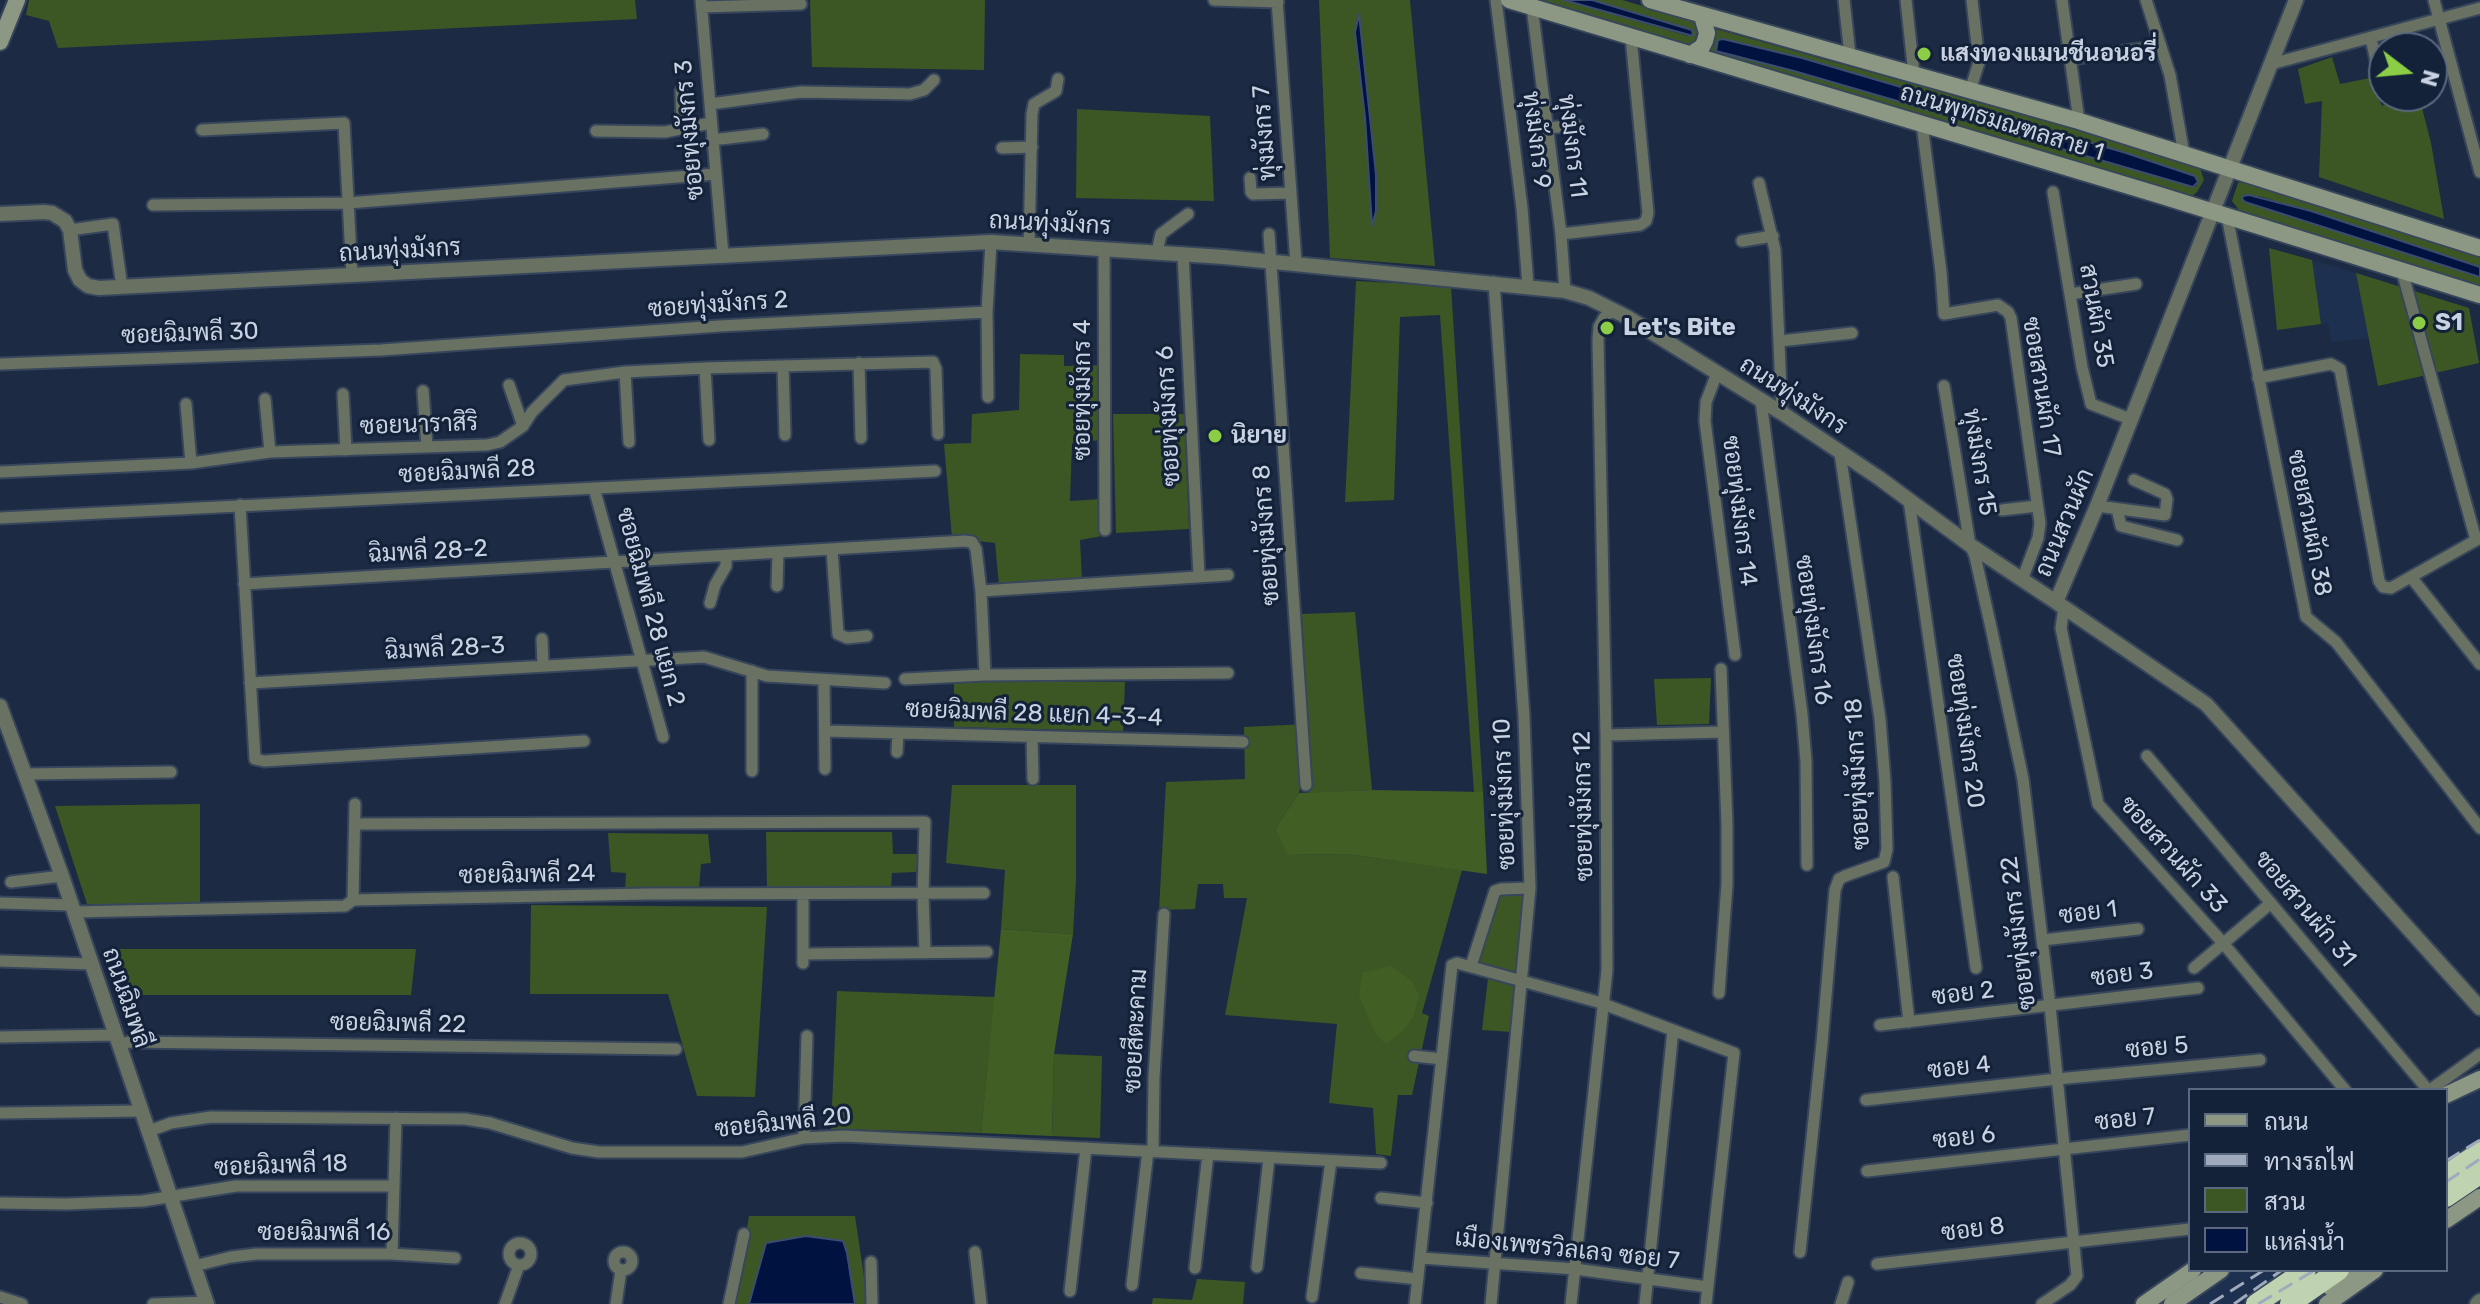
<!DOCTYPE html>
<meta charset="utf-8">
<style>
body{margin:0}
#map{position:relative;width:2480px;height:1304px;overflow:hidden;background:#1c2b43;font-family:Rubik,Sarabun,sans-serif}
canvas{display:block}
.legend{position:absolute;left:2188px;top:1088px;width:260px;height:184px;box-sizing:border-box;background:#132139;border:2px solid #5b687d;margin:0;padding:10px 14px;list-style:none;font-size:24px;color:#c8d2e2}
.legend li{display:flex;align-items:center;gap:16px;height:40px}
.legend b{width:40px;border:2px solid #5b687d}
.north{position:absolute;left:2368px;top:32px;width:80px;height:80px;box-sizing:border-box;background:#132139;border:2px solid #5b687d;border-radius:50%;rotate:106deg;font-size:22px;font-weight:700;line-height:32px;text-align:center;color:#c8d2e2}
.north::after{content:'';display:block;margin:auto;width:28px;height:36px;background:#8bce46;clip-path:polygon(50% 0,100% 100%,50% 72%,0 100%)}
</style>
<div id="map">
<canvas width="2480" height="1304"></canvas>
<ul class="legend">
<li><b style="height:10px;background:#8c9883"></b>ถนน</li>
<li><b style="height:10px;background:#9faabc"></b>ทางรถไฟ</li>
<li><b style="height:22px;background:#3c5724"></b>สวน</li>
<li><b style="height:22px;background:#001240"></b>แหล่งน้ำ</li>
</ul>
<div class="north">N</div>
</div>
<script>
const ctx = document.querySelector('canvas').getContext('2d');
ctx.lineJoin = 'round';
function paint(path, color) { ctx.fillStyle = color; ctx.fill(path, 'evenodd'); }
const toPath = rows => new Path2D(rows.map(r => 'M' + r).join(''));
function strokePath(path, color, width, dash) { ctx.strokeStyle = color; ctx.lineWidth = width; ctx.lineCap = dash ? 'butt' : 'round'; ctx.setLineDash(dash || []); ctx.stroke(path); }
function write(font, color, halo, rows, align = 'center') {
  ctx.font = font + ' Rubik,Sarabun,sans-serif'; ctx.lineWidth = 6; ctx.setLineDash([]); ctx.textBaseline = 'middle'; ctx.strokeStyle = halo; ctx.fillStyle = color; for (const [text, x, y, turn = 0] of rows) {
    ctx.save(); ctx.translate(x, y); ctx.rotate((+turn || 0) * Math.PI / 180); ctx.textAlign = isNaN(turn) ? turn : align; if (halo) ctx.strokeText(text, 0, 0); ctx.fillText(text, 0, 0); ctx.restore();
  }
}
const built = toPath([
 [2312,260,2356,273,2370,338,2332,342,2328,323,2321,324],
 [2480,1090,2480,1178,2446,1199,2446,1106],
 [2228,1270,2331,1270,2275,1304,2187,1304]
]);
const green = toPath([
 [29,0,635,0,637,19,58,48,49,21,26,15],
 [810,0,985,0,984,70,812,67],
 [1319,0,1410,0,1435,266,1330,258],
 [1540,0,1564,0,1688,36,1692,30,1592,0,1622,0,1697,22,1698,29,1694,43,1690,45],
 [1712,28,2195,163,2200,168,2204,180,2197,192,2191,197,1703,54],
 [1718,40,1802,58,2126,153,2195,176,2197,186,2193,187,1794,71,1716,51],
 [2332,57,2340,84,2370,78,2382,106,2402,96,2419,96,2431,143,2444,219,2319,177,2322,101,2305,104,2298,69],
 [1077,109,1210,116,1214,201,1076,198],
 [2243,181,2480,255,2480,267,2263,197,2249,195,2243,196,2242,199,2245,202,2480,277,2480,287,2239,210,2232,201,2238,183],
 [2269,248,2312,260,2321,324,2277,330],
 [2356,273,2469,308,2479,363,2378,386],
 [1356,281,1451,286,1483,792,1474,792,1440,315,1400,317,1394,500,1345,502],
 [1020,354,1064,355,1064,366,1102,365,1101,440,1072,443,1070,501,1101,499,1102,536,1080,540,1082,580,999,585,995,543,952,538,944,444,971,443,972,414,1019,410],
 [1113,414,1184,414,1189,529,1116,533],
 [1355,612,1372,790,1309,793,1306,764,1299,793,1275,829,1289,855,1347,854,1462,870,1422,1013,1429,1016,1412,1095,1398,1095,1391,1156,1376,1154,1373,1108,1329,1103,1337,1024,1225,1015,1247,898,1224,898,1223,884,1198,884,1195,909,1159,910,1166,782,1245,779,1244,727,1308,724,1302,614],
 [1711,678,1709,724,1657,725,1654,679],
 [954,681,1125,682,1123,731,954,727],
 [952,785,1076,785,1076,880,1073,934,1001,929,1005,870,946,863],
 [200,804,200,905,87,904,55,806],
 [766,832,892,832,893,854,919,854,916,872,892,873,891,890,767,888],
 [608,833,708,834,711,863,701,864,699,888,625,890,626,873,611,872],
 [1501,895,1524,896,1519,968,1516,976,1477,963,1495,898],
 [531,905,767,907,755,1097,697,1096,668,994,530,994],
 [416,949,411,995,121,995,106,949],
 [1488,978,1517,987,1512,1032,1482,1030],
 [837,991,995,997,981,1133,831,1129],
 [1054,1054,1102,1056,1100,1138,1052,1136],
 [749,1216,855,1216,868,1304,735,1304],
 [1197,1279,1245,1282,1243,1304,1152,1304,1153,1298,1192,1300]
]);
const forest = toPath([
 [1372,790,1483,792,1487,874,1347,854,1288,855,1275,829,1299,793],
 [1001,929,1073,934,1054,1054,1052,1136,981,1133],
 [1391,966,1412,981,1419,996,1413,1017,1402,1032,1386,1044,1375,1033,1359,995,1363,972]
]);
const water = toPath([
 [1564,0,1592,0,1692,30,1693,36,1564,0],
 [1359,14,1376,175,1376,211,1372,226,1365,117,1355,32,1359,14],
 [1723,39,1802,58,2126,153,2195,176,2198,182,2193,187,1794,71,1716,51,1718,40,1723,39],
 [2249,195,2311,211,2480,267,2480,277,2245,202,2242,199,2243,196,2249,195],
 [806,1236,843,1241,847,1253,855,1304,749,1304,766,1243,806,1236]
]);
const minor = toPath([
 [701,0,723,255],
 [1214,0,1278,2],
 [1277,0,1296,263],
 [1496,0,1522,208,1528,286],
 [1844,0,1850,55],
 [1906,0,1914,74],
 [2062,0,2079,121],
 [2146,0,2170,75,2184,154],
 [2434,0,2480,172],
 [702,7,801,4],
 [1532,7,1561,234,1565,291],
 [2371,39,2384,95],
 [2070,59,2160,46],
 [2271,64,2480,8],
 [681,91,682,128],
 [1970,91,1979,62,1972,0],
 [710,104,801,92,910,94,924,90,934,80],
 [1922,124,1941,272,1944,314,1998,305,2008,312,2011,318,2040,523,2038,538,2022,580],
 [1548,128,1576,125],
 [202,130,344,123,352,276],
 [596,131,665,132,711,123],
 [712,140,763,134],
 [1002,148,1032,147],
 [1250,178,1251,192,1253,194,1291,193],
 [1759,183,1775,250,1782,413],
 [2053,192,2082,367,2091,404,2130,419],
 [153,205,348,203,716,174],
 [2227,216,2306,617,2336,642,2480,828],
 [70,230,113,224,122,287],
 [1269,234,1306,785],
 [1561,234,1640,225,1646,221,1648,213,1631,37],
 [1742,241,1773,236],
 [1029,245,1032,114,1034,104,1056,91,1058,79],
 [1104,249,1105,530],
 [1157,252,1161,234,1188,214],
 [1183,253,1199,576],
 [2402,271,2476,540],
 [2070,294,2136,284],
 [987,312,988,397],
 [1780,341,1852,333],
 [859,363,861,438],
 [0,364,381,350,720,326,987,312,991,242],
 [783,366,785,435],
 [705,368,709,440],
 [625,372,629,442],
 [1717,373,1706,402,1705,421,1735,655],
 [2258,378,2331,364,2340,369,2379,581,2383,587,2391,588,2480,538],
 [509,385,523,426],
 [1944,386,1970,545,1975,556,1992,632,2023,779,2050,1006,2077,1276,2070,1285,2042,1304],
 [423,391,427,447],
 [343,394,346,450],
 [265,399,270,452],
 [1761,401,1802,714,1806,761,1807,865],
 [186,404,191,463],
 [0,472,191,463,270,452,487,445,500,442,523,426,532,412,564,380,625,372,705,368,933,362,936,369,938,434],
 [594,488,663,737],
 [1909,500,1976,968],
 [240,505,255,759,264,761,584,741],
 [2097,506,2165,515,2167,499,2165,494,2134,480],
 [2117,509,2121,526,2177,540],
 [2002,510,2037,506],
 [0,518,935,471],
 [832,550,838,634,847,638,867,636],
 [2411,577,2480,664],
 [244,584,965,541,972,542,976,549,981,591,985,675],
 [777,586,778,553],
 [981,591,1228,575],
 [710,603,715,585,726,566,726,556],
 [2064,607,2061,628,2098,804,2223,943,2345,1090],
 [542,639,543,665],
 [905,679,985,675,1228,673],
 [824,680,825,769],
 [250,683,704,657,767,676,885,683],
 [825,731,1243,742],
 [1606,735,1723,732],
 [1032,737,1033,779],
 [897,752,898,733],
 [2147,756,2428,1090],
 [752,771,752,671],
 [25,774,171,772],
 [355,824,925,822,923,894,925,953],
 [1893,877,1909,1022],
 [11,882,62,876],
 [353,900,355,804],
 [0,903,72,905],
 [74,912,345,906,353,900,646,894,984,893],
 [2043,940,2138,929],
 [803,954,987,952],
 [0,961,92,964],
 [803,963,803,894],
 [1471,966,1495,891,1501,889,1530,888],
 [2194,968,2271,903],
 [1719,993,1727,884,1727,824,1721,669],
 [1880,1025,2198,988],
 [0,1037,116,1035],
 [119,1044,128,1042,676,1049],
 [1414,1056,1442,1059],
 [2430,1090,2480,1054],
 [1866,1100,2057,1079,2260,1060],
 [0,1113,142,1111],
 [149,1131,171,1123,211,1117,465,1119,490,1123,572,1148,599,1152,742,1152,804,1138,844,1136,1381,1163],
 [804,1138,807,1036],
 [1153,1151,1154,1077,1164,914],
 [1867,1171,2190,1135],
 [1381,1198,1427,1203],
 [0,1203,67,1204,143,1201,236,1186,394,1186],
 '509 1254a11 11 0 1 1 22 0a11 11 0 1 1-22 0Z',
 '614 1261a9 9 0 1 1 18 0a9 9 0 1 1-18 0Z',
 [975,1252,981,1304],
 [1800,1252,1822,1043,1835,890,1839,879,1845,876,1884,862,1887,849,1885,782,1880,719,1840,453],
 [392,1254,396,1118],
 [1421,1258,1575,1269,1708,1287],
 [871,1262,872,1304],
 [1877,1264,2190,1229],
 [194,1266,231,1257,256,1254,392,1254,455,1258],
 [1257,1267,1269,1158],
 [1195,1268,1208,1154],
 [1361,1273,1418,1279],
 [1132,1285,1148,1151],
 [1070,1291,1086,1148],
 [0,1297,22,1304],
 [1312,1297,1331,1161],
 [153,1304,207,1302],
 [505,1304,519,1265],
 [616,1304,621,1270],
 [729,1304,744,1234],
 [1415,1304,1452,965,1457,963,1598,1002,1734,1053,1706,1304],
 [1491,1304,1530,888,1524,717,1494,282],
 [1571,1304,1607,970,1606,735,1598,340,1599,327,1604,318,1612,310],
 [1645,1304,1673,1030],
 [1841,1304,1848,1282]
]);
const tertiary = toPath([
 [2296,0,2097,506,2056,602,2206,704,2480,1008],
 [0,214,44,212,52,213,65,221,70,230,75,270,80,280,88,286,99,288,991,242,1224,257,1565,291,1589,298,1627,317,1782,413,1879,478,1970,545,2056,602],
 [0,706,62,876,207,1304],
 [2477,1304,2480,1301]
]);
const secondary = toPath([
 [1509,0,2159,195,2480,295],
 [1650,0,2079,121,2480,248],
 [0,42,17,0],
 [1690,55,1702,47,1705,41,1707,33,1702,16],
 [2446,1095,2480,1079],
 [2446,1220,2480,1197],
 [2330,1287,2355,1270],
 [2144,1304,2193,1270],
 [2172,1304,2221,1270],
 [2327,1304,2375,1270]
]);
const motorway = toPath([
 [2446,1175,2480,1152],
 [2446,1197,2480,1174],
 [2256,1304,2306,1270],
 [2290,1304,2339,1270]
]);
const rail = toPath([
 [2446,1161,2480,1140],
 [2446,1182,2480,1159],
 [2210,1304,2264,1270],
 [2234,1304,2282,1270],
 [2258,1304,2315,1270]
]);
const markers = [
 [1924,54,8,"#8bce46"],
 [2419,323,8,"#8bce46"],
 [1607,328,8,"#8bce46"],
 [1215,436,8,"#8bce46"]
];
const poiNames = [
 ["แสงทองแมนชีนอนอรี่",1940,54],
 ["S1",2435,323],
 ["Let's Bite",1623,328],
 ["นิยาย",1231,436]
];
const streetNames = [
 ["ถนนพุทธมณฑลสาย 1",2002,123,17],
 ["ซอยทุ่งมังกร 3",690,130,-95],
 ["ทุ่งมังกร 7",1265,133,-94],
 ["ทุ่งมังกร 9",1536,140,83],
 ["ทุ่งมังกร 11",1572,146,83],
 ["ถนนทุ่งมังกร",1050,224,3],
 ["ถนนทุ่งมังกร",400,251,-3],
 ["ซอยทุ่งมังกร 2",718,305,-4],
 ["สวนผัก 35",2096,316,80],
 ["ซอยฉิมพลี 30",190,334,-2],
 ["ซอยสวนผัก 17",2041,387,81],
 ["ซอยทุ่งมังกร 4",1083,390,-90],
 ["ถนนทุ่งมังกร",1793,396,33],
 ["ซอยทุ่งมังกร 6",1169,416,-93],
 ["ซอยนาราสิริ",419,425,-2],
 ["ทุ่งมังกร 15",1979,462,81],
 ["ซอยฉิมพลี 28",467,472,-3],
 ["ซอยทุ่งมังกร 14",1739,511,83],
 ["ถนนสวนผัก",2065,523,-67],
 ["ซอยสวนผัก 38",2309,523,79],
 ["ซอยทุ่งมังกร 8",1267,535,-94],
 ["ฉิมพลี 28-2",428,552,-3],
 ["ซอยฉิมพลี 28 แยก 2",650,607,75],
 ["ซอยทุ่งมังกร 16",1813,630,82],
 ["ฉิมพลี 28-3",445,649,-3],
 ["ซอยฉิมพลี 28 แยก 4-3-4",1034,714,2],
 ["ซอยทุ่งมังกร 20",1965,731,82],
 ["ซอยทุ่งมังกร 18",1858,774,-93],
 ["ซอยทุ่งมังกร 10",1505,794,-92],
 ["ซอยทุ่งมังกร 12",1584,806,-91],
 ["ซอยสวนผัก 33",2173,855,48],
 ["ซอยฉิมพลี 24",527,875,-1],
 ["ซอยสวนผัก 31",2305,909,50],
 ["ซอย 1",2088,913,-7],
 ["ซอยทุ่งมังกร 22",2019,933,-97],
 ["ซอย 3",2122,975,-7],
 ["ซอย 2",1963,994,-7],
 ["ถนนฉิมพลี",126,998,71],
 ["ซอยฉิมพลี 22",398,1024,1],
 ["ซอยสีตะคาม",1136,1031,-87],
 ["ซอย 5",2157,1048,-5],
 ["ซอย 4",1959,1068,-6],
 ["ซอย 7",2125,1120,-6],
 ["ซอยฉิมพลี 20",783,1123,-6],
 ["ซอย 6",1964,1138,-6],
 ["ซอยฉิมพลี 18",281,1166,-2],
 ["ซอย 8",1973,1230,-7],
 ["ซอยฉิมพลี 16",324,1233],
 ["เมืองเพชรวิลเลจ ซอย 7",1567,1250,6]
];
paint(built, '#1e304f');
paint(green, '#3c5724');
paint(forest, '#415f25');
paint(water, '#001240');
strokePath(water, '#3c4c71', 2);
strokePath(minor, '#38465c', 15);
strokePath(tertiary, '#38465c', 18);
strokePath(secondary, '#38465c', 20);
strokePath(motorway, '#38465c', 24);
strokePath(minor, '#697163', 11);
strokePath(tertiary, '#697163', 14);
strokePath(secondary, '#8c9883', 16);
strokePath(motorway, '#bfd3b1', 20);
strokePath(rail, '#9faabc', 3, [16, 8]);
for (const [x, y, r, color] of markers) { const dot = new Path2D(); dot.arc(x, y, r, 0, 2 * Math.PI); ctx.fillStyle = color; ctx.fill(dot); strokePath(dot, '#132139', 3); }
write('bold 24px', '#c8d2e2', '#132139', poiNames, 'left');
write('24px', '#c8d2e2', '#132139', streetNames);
</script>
